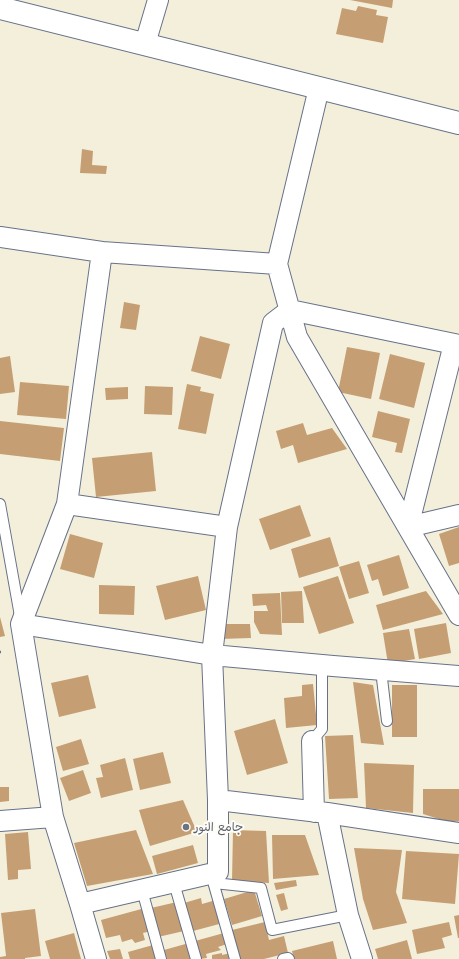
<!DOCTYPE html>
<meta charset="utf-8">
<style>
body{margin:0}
canvas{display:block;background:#f3efda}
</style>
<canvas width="459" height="959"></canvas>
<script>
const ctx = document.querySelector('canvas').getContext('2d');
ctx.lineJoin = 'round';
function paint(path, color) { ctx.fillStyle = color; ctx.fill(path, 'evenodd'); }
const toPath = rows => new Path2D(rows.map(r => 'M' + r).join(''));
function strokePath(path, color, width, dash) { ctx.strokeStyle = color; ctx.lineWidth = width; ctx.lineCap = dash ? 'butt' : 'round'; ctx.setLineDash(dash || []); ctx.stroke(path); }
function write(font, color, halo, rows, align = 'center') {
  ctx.font = font + ' Mali,"Playpen Sans Arabic",sans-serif'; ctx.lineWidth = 4; ctx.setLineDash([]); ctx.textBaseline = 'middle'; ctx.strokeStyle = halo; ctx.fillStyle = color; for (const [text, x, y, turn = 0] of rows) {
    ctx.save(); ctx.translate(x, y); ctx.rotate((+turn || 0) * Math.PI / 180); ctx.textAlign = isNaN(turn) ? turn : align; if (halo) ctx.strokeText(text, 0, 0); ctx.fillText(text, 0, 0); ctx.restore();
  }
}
const building = toPath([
 [350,0,393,0,392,8],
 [358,6,377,10,376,15,388,17,383,43,336,34,342,8,356,11],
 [82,149,93,151,92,165,107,166,106,174,80,173],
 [124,302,140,305,136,330,120,328],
 [200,336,230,344,221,379,191,371],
 [347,347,380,353,371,399,338,392],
 [390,354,425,363,414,408,379,399],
 [10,356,15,392,0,394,0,358],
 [20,382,69,386,66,419,17,415],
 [187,384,201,387,200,391,214,394,206,434,178,429],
 [145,386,173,387,172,415,144,414],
 [128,387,128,399,106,400,105,388],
 [378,411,410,419,402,453,395,452,397,443,372,437],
 [0,421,64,428,60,461,0,454],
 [303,423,307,435,332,428,347,449,298,463,293,445,281,449,276,431],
 [152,452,156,491,96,497,92,458],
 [300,505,311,536,270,550,259,519],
 [459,527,459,563,449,566,439,534],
 [70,534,103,543,94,578,60,569],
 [330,537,339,566,299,578,291,549],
 [399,555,409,588,383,596,378,579,372,581,367,565],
 [359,561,369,593,349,599,339,567],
 [198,576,206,610,165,620,156,586],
 [338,576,354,623,319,634,303,587],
 [99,585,135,586,134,615,99,614],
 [302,591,304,623,282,623,281,592],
 [426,591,443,614,383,630,376,605],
 [280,593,282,635,260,634,254,622,254,611,268,611,266,605,253,606,252,594],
 [0,617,5,636,0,637],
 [446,623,451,653,419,659,414,629],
 [220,624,250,624,251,638,220,639],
 [409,629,415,659,388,664,383,633],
 [88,675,96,708,59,717,51,683],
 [353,682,373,685,384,745,361,743],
 [313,684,317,725,286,728,284,698,302,696,302,685],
 [392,685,417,685,417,737,392,737],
 [275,719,288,763,247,775,234,731],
 [353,735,358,798,329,799,325,736],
 [81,739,89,764,63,771,56,747],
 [163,752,171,783,140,790,133,759],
 [125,758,133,790,101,798,96,778,103,777,100,765],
 [364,763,414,765,413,813,366,808],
 [83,770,91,793,69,801,60,778],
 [0,787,9,787,9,801,0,802],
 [423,789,459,789,459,821,445,821,423,814],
 [183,800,197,832,150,846,139,810],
 [136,830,153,874,87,886,74,843],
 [233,830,266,831,269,883,232,881],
 [28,832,31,869,18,870,18,879,8,880,5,834],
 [272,835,305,835,319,875,273,879],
 [193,845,198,863,157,874,152,856],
 [354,848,402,850,396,892,407,923,373,930,363,899],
 [406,851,459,854,455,904,402,899],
 [296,880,297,886,276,890,274,883],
 [254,890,262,916,232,925,224,899],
 [284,893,288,909,281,911,276,895],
 [201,898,202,904,216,900,223,923,193,931,184,903],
 [177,902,184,931,158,937,151,908],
 [145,908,151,931,143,933,145,940,135,943,132,939,122,942,120,935,106,938,101,920],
 [35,909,41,956,25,958,25,959,0,959,0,957,6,956,1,913],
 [459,915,459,938,458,938,454,916],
 [265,922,269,940,284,936,288,953,264,959,239,959,232,930],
 [449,922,452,935,442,938,445,948,417,954,412,930],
 [74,933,81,959,50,959,45,941],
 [224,933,227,944,218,947,221,950,206,954,207,958,200,959,195,941],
 [407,940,412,959,378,959,375,949],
 [333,941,337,959,294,959,292,951],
 [189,943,194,959,167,959,164,950],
 [153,945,157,959,130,959,128,952],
 [120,949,123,959,110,959,107,951],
 [222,953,222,955,231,953,233,959,212,959,212,955]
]);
const path = toPath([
 [0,652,1,652]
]);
const service = toPath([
 [0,504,20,616],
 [381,670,387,721],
 [312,741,322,729,322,665],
 [212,878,235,959],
 [174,883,196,959],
 [214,883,261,888,272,930,348,915],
 [142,890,161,959],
 [283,959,288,958,289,959]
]);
const minor = toPath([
 [145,44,158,0],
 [319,88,277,264,297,337,459,615],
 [0,237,102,252],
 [454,344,408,527,459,515],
 [67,504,227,527],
 [21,624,212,655,333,666,459,676],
 [312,741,314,812],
 [218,800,212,655,227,527,273,323,290,310,459,345],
 [0,821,53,817],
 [80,904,53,817,21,624,67,504,102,252,277,264],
 [96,959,80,904,218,872,218,800,327,813],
 [362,959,348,915,327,813,459,833]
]);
const primary = toPath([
 [0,8,459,123]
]);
const markers = [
 [186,827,4,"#6b7280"]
];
const worshipNames = [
 ["جامع النور",194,827]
];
paint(building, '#c59f73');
strokePath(service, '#677289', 12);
strokePath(minor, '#677289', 22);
strokePath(primary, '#677289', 24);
strokePath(path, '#677289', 2.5, [3, 3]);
strokePath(service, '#fff', 10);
strokePath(minor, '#fff', 20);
strokePath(primary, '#fff', 22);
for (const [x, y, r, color] of markers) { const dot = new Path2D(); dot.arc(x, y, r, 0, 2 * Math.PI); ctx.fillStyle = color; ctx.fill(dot); strokePath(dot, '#fdfcf7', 1.5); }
write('12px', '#5b616d', '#fdfcf7', worshipNames, 'left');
</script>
